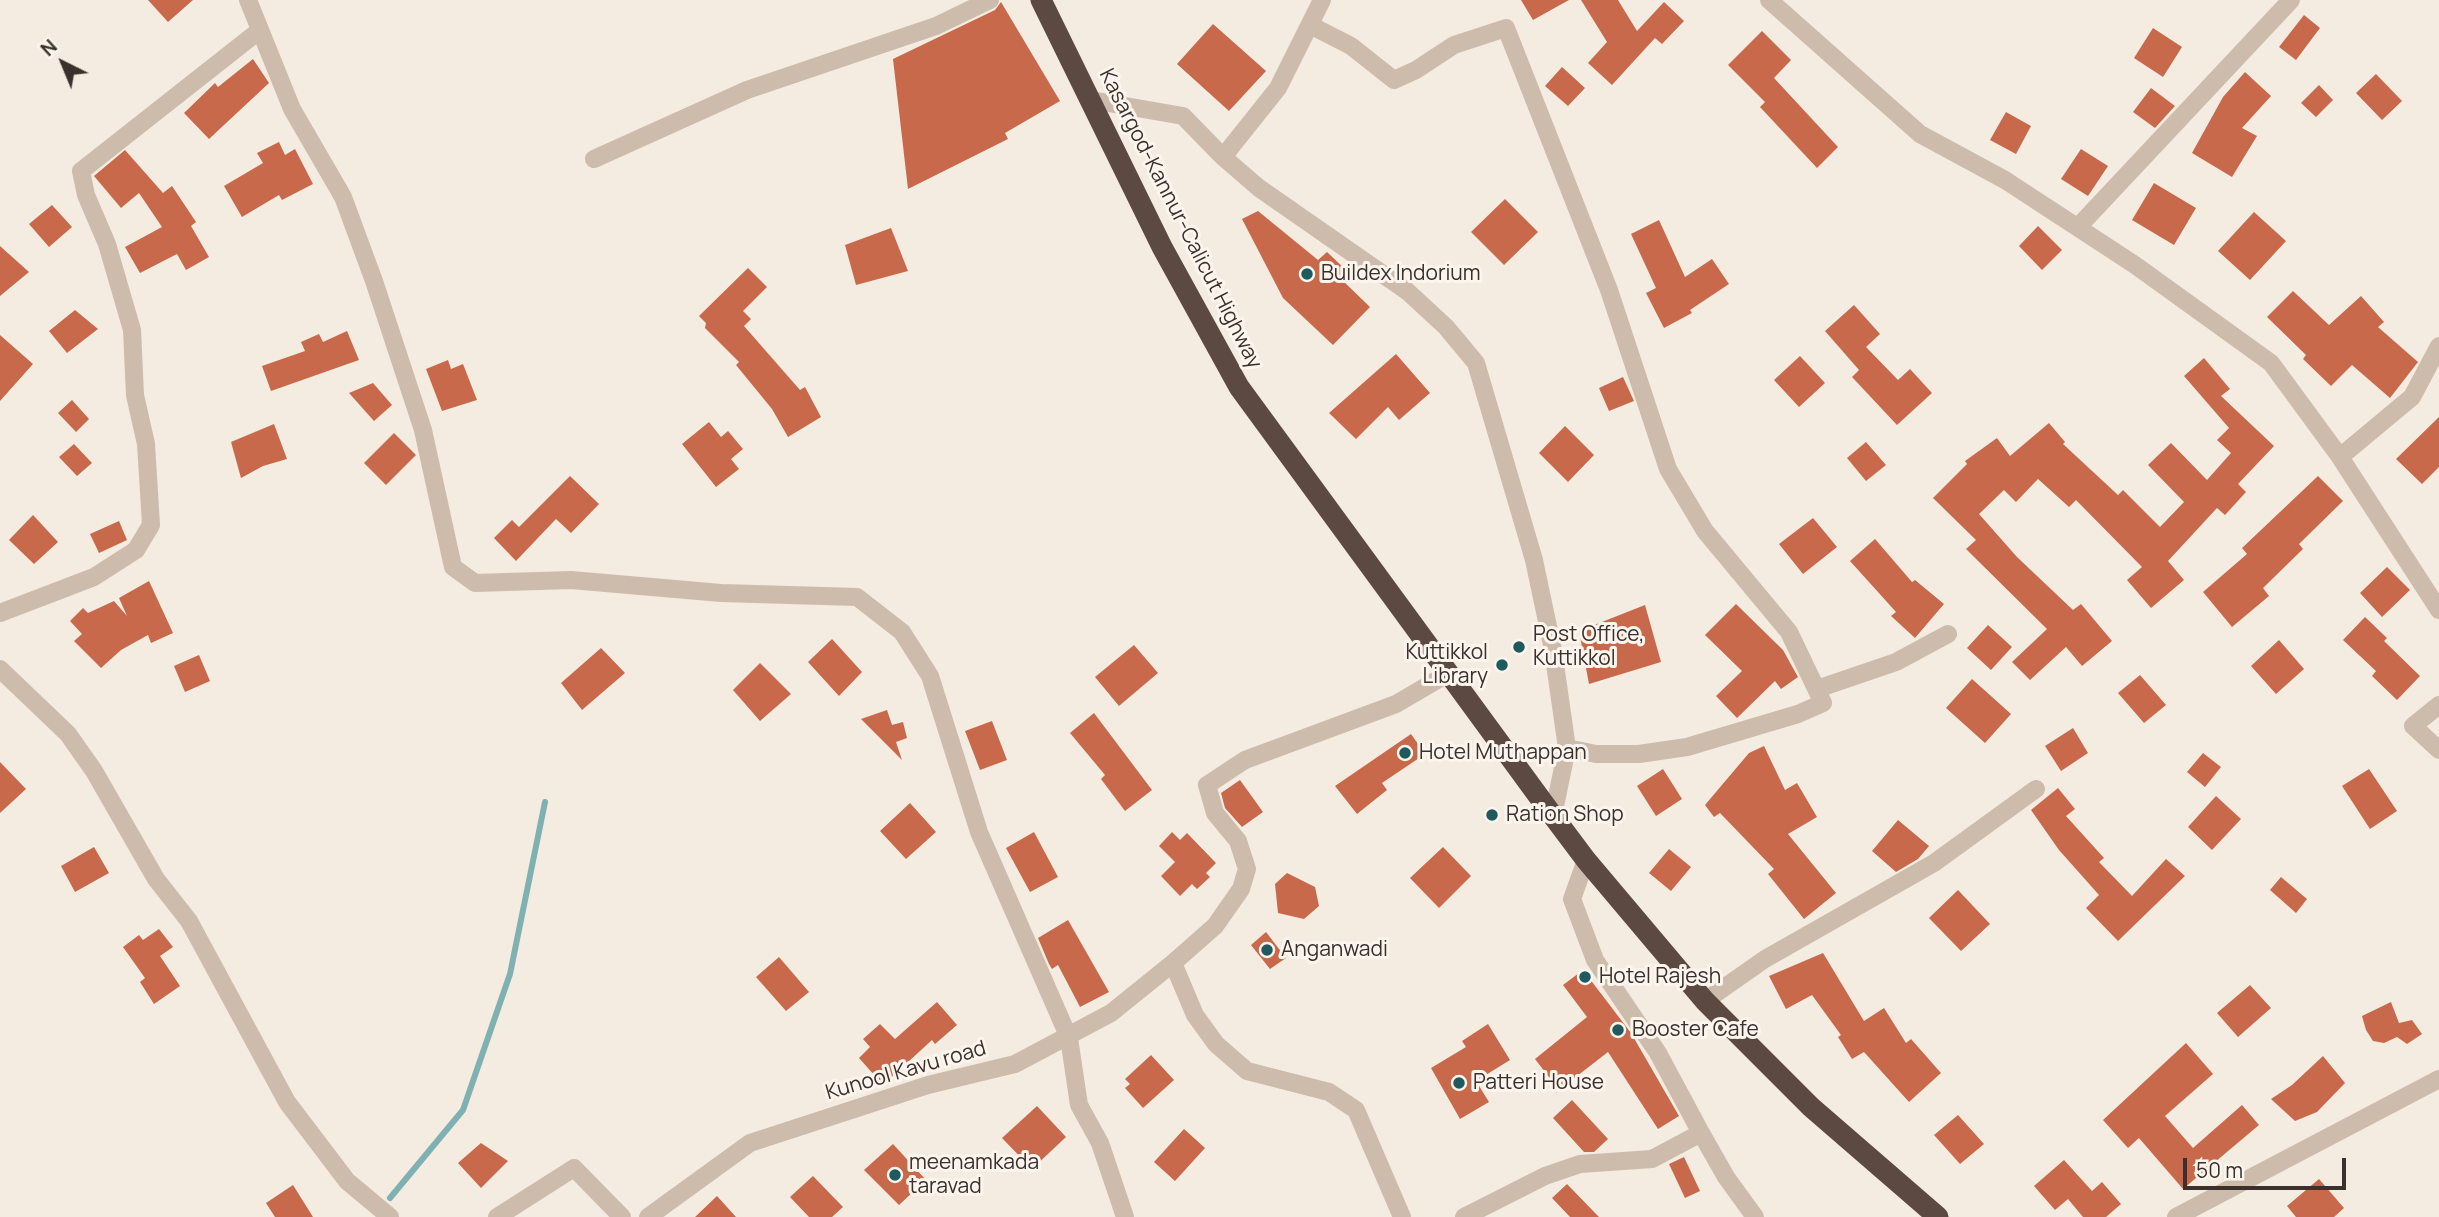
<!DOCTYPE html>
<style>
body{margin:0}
#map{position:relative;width:2439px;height:1217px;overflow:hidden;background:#f4ebe1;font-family:Manrope,sans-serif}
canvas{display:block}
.north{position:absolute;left:28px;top:28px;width:70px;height:70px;-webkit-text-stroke:5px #fbf5ee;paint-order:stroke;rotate:317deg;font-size:19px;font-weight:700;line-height:28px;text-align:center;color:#3b302b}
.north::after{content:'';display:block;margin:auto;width:24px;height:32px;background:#3b302b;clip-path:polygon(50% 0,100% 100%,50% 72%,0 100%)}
.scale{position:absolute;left:2183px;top:1158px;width:163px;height:32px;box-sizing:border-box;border:4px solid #3b302b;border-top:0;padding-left:9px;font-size:21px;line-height:24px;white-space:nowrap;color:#3b302b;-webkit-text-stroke:5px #fbf5ee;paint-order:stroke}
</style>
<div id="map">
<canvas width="2439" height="1217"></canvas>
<div class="north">N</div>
<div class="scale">50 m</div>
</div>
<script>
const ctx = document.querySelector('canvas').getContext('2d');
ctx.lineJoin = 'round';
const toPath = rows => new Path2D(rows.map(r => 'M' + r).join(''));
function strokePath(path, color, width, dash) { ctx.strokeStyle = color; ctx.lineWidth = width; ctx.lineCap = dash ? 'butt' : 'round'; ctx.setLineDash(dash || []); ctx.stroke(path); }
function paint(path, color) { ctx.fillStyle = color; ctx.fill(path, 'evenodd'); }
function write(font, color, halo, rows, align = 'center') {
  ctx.font = font + ' Manrope,sans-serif'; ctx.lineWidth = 6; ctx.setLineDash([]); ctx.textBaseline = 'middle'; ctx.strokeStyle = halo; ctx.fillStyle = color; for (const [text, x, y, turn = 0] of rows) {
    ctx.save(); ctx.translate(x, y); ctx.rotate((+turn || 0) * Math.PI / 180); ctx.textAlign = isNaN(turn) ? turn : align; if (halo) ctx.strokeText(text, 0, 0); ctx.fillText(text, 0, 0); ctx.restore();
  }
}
const stream = toPath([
 [390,1198,463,1110,510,974,545,802]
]);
const building = toPath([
 [148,0,193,0,168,22],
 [1521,0,1569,0,1533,20],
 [1581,0,1618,0,1637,31,1664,2,1684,21,1662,44,1655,38,1612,85,1588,63,1607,42],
 [1001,2,1060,101,1005,133,1008,139,908,189,893,59,995,10],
 [2304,15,2320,28,2296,60,2279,47],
 [1213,24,1266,71,1229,111,1177,64],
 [2153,28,2182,47,2163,77,2134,58],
 [1762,31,1791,60,1774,78,1838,147,1817,168,1760,107,1765,102,1728,65],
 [253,59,269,83,209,139,184,113,215,83,218,87],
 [1562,67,1585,88,1568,106,1545,86],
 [2245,72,2271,96,2242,128,2257,136,2232,177,2192,153,2223,97],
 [2376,74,2402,101,2382,120,2356,93],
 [2319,85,2333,100,2316,117,2301,103],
 [2151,88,2175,106,2155,128,2133,112],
 [2006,112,2031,126,2016,154,1990,140],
 [279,142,285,155,295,149,313,184,282,200,279,195,242,217,224,186,263,163,257,153],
 [2081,149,2108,166,2088,196,2061,179],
 [125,150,163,193,172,186,196,222,191,226,209,257,186,270,177,254,140,273,125,247,162,227,139,193,121,208,94,176],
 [2154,183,2196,208,2174,245,2132,220],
 [1505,199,1538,232,1504,265,1471,232],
 [52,205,72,227,49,247,29,224],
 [1258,211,1318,260,1327,252,1346,270,1341,279,1370,307,1333,345,1283,298,1242,219],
 [2254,212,2286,241,2250,280,2218,251],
 [1659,220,1685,277,1712,259,1729,284,1690,310,1692,313,1664,328,1646,293,1656,288,1631,234],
 [2038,226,2062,250,2042,270,2019,246],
 [891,228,908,271,856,285,845,245],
 [0,246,29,272,0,296],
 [748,268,767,287,743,311,751,319,744,326,800,390,805,387,821,417,788,437,772,409,736,365,739,362,705,328,706,323,699,316],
 [2293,291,2329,325,2361,296,2384,322,2378,327,2418,362,2390,398,2352,365,2331,386,2303,359,2306,355,2267,317],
 [1854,305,1880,334,1866,347,1898,380,1910,369,1932,393,1897,425,1852,377,1859,370,1825,331],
 [75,310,98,329,67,353,49,331],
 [347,331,359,360,271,391,262,366,305,351,301,342,319,334,323,342],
 [0,335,33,364,0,401],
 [1396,354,1430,393,1399,420,1388,407,1356,439,1329,413],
 [1800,356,1825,383,1799,407,1774,380],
 [2204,358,2230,389,2221,396,2274,446,2238,484,2246,492,2225,515,2217,508,2168,561,2184,580,2151,608,2127,580,2142,567,2076,500,2069,507,2038,479,2016,502,2004,490,1979,514,2017,557,2073,610,2081,604,2112,641,2082,666,2066,647,2030,680,2012,662,2047,629,1966,549,1976,540,1933,498,1967,464,1965,461,1997,438,2010,456,2049,423,2065,442,2063,444,2118,495,2123,490,2160,527,2184,502,2148,465,2171,443,2207,480,2231,453,2217,440,2229,428,2184,376],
 [448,360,451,369,463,364,477,400,442,411,426,369],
 [1623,377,1634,401,1609,411,1599,388],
 [373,383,392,405,374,421,349,393],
 [72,400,89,419,76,432,58,413],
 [2439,417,2439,467,2422,484,2396,459],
 [709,422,721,437,728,431,743,449,731,459,739,469,716,487,682,444],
 [274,424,287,459,263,466,241,478,231,442],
 [1565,426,1594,455,1568,482,1539,453],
 [394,433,416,455,386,485,364,463],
 [1866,442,1886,465,1866,481,1847,458],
 [74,444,92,463,77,476,59,457],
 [570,476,599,504,571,533,556,519,516,561,494,538,512,520,519,527],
 [2318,476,2343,501,2299,544,2303,549,2263,588,2269,596,2232,627,2203,592,2247,554,2242,548],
 [33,515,58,542,34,564,9,540],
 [1813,518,1837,547,1803,574,1779,544],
 [119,521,127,540,99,553,90,534],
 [1875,539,1912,582,1915,580,1944,604,1915,638,1891,616,1896,612,1850,561],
 [2387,567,2410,590,2382,617,2360,593],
 [149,581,173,633,151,643,148,635,121,650,101,668,74,641,82,634,70,621,83,608,88,613,114,601,127,616,119,598],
 [1736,604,1783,650,1798,677,1781,689,1775,681,1737,718,1716,696,1742,671,1705,635],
 [1645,605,1661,662,1589,684,1579,631],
 [2365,617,2387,638,2384,641,2420,676,2397,700,2372,676,2376,671,2343,640],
 [1988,625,2012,647,1991,670,1967,648],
 [832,639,862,672,839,696,808,662],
 [2279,640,2304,669,2276,694,2251,666],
 [1134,645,1158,673,1119,706,1095,677],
 [601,648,625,673,582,710,561,683],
 [199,655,210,681,185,692,174,666],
 [760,663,791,694,760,721,733,690],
 [2140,675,2166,705,2144,723,2118,693],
 [1972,679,2011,714,1985,743,1946,708],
 [887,710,892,725,903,722,907,738,896,742,902,760,861,719],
 [1094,713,1152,790,1125,811,1101,779,1105,775,1070,733],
 [992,721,1007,760,980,770,965,731],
 [2073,728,2088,753,2061,771,2045,746],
 [1411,734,1425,754,1382,783,1387,790,1357,814,1335,786],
 [1764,746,1785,790,1797,783,1817,817,1788,834,1836,893,1804,919,1768,874,1774,869,1720,813,1714,817,1705,805,1749,753],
 [2203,753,2221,767,2205,787,2187,772],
 [0,762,26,789,0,813],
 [1663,769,1682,799,1656,816,1637,786],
 [2369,769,2397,811,2370,829,2342,786],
 [1240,780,1263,812,1242,827,1225,808,1221,793],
 [2058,788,2075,809,2066,816,2104,858,2099,862,2132,896,2166,859,2185,876,2118,941,2086,908,2099,895,2059,850,2031,810],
 [2216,796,2241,819,2212,850,2188,827],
 [910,803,936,832,906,859,880,831],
 [1898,820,1929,846,1918,859,1896,872,1872,851],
 [1034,832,1058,877,1030,892,1006,848],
 [1172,832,1180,840,1187,833,1216,863,1206,873,1210,877,1197,889,1192,884,1180,896,1161,876,1175,862,1159,846],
 [94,847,109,873,75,892,61,866],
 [1443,847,1471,876,1439,908,1410,878],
 [1669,849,1691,867,1671,891,1649,873],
 [1287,873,1315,887,1319,906,1304,919,1278,913,1275,884],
 [2281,877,2307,899,2296,913,2270,890],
 [1958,890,1990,924,1961,951,1929,918],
 [1068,920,1109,992,1080,1007,1058,965,1052,969,1049,964,1038,938],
 [159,929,173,947,160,956,180,986,154,1004,140,982,145,978,123,947,139,935,143,940],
 [1266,932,1286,958,1270,969,1251,945],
 [1823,953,1864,1021,1884,1008,1906,1043,1911,1039,1941,1073,1909,1102,1864,1052,1852,1059,1838,1037,1841,1035,1812,995,1786,1009,1769,976],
 [779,957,809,992,786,1011,756,977],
 [1583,970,1631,1033,1679,1116,1658,1129,1608,1052,1559,1090,1535,1059,1587,1017,1563,985],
 [2250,985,2271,1008,2238,1037,2217,1013],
 [937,1002,957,1025,935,1044,932,1040,883,1085,859,1058,870,1047,863,1039,880,1024,895,1039],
 [2391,1002,2399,1023,2412,1020,2422,1034,2407,1044,2397,1037,2384,1043,2373,1041,2366,1030,2362,1016],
 [1488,1024,1510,1060,1476,1081,1489,1102,1460,1119,1431,1068,1466,1047,1462,1041],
 [2186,1043,2213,1074,2165,1116,2193,1148,2242,1105,2259,1125,2183,1189,2139,1138,2128,1148,2103,1120],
 [1151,1055,1174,1080,1143,1108,1125,1088,1130,1084,1125,1079],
 [2323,1056,2345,1083,2317,1112,2295,1121,2271,1099,2292,1085],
 [1572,1100,1608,1139,1594,1152,1584,1152,1553,1118],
 [1037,1106,1066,1137,1032,1169,1002,1138],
 [1958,1115,1984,1144,1960,1164,1934,1135],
 [1184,1129,1205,1148,1175,1181,1154,1162],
 [481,1143,508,1161,481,1188,458,1163],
 [893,1144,926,1180,899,1205,864,1170],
 [1684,1157,1700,1191,1685,1198,1669,1164],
 [2064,1160,2092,1191,2102,1182,2121,1204,2106,1217,2083,1217,2068,1199,2055,1210,2034,1186],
 [813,1176,843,1207,832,1217,809,1217,790,1197],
 [2319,1179,2344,1208,2334,1217,2296,1217,2287,1206],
 [1567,1184,1599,1217,1570,1217,1552,1198],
 [293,1185,313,1217,275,1217,266,1203],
 [717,1196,736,1217,695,1217]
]);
const minor = toPath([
 [248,0,292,109,343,197,374,281,423,430,453,567,475,583,571,580,721,593,857,597,902,632,930,676,979,832,1069,1038,1079,1105,1100,1143,1125,1217],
 [1769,0,1920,134,2005,180,2135,265,2271,363,2340,457,2439,610],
 [1310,25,1351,46,1394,80,1416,70,1454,45,1506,28,1609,290,1668,469,1705,531,1789,632,1823,703,1798,714,1687,747,1639,754,1596,754,1567,748],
 [1091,100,1183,116,1223,157,1278,88,1322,0],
 [1223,157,1259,188,1407,291,1446,327,1476,363,1534,560,1553,650,1567,748,1553,816],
 [594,159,747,90,936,26,990,0],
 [2078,227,2291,0],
 [2340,457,2412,397,2439,346],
 [0,613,94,577,136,550,151,525,146,444,135,395,132,330,107,244,86,195,81,171,260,30],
 [0,669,68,734,94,771,156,879,189,921,287,1102,347,1181,390,1217],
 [1817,689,1896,662,1948,634],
 [2439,705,2413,726,2439,750],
 [1705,1001,1765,959,1934,863,2036,789],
 [1701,1133,1726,1177,1755,1217],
 [497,1217,574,1168,622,1217],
 [648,1217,750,1143,928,1085,1015,1064,1111,1013,1173,963],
 [1402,1217,1356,1110,1329,1092,1247,1071,1216,1044,1195,1015,1173,963,1215,926,1241,889,1247,869,1238,841,1215,813,1207,785,1245,760,1396,704,1449,673],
 [1464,1217,1545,1176,1580,1164,1652,1159,1701,1133,1658,1053,1595,960,1572,899,1586,860],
 [2176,1217,2439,1079]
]);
const highway = toPath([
 [1041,0,1162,247,1239,387,1553,816,1586,860,1705,1001,1811,1107,1938,1217]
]);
const markers = [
 [1307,274,7,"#1f5a5e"],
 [1519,647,7,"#1f5a5e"],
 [1502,665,7,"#1f5a5e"],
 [1405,753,7,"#1f5a5e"],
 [1492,815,7,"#1f5a5e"],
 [1267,950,7,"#1f5a5e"],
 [1585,977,7,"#1f5a5e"],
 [1618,1030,7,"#1f5a5e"],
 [1459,1083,7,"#1f5a5e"],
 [895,1175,7,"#1f5a5e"]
];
const streetNames = [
 ["Kasargod-Kannur-Calicut Highway",1180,219,63],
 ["Kunool Kavu road",906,1071,-16]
];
const poiNames = [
 ["Buildex Indorium",1321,274],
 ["Post Office,",1533,635],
 ["Kuttikkol",1533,659],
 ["Kuttikkol",1488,653,"right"],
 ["Library",1488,677,"right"],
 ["Hotel Muthappan",1419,753],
 ["Ration Shop",1506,815],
 ["Anganwadi",1281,950],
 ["Hotel Rajesh",1599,977],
 ["Booster Cafe",1632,1030],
 ["Patteri House",1473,1083],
 ["meenamkada",909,1163],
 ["taravad",909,1187]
];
strokePath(stream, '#7fb0b2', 6);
paint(building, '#c8694b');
strokePath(minor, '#cdbbac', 18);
strokePath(highway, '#5c4a42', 21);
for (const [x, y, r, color] of markers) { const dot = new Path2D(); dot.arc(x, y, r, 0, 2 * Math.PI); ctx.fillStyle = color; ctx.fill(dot); strokePath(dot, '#fbf5ee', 2.5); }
write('21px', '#3b302b', '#fbf5ee', streetNames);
write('21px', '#3b302b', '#fbf5ee', poiNames, 'left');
</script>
